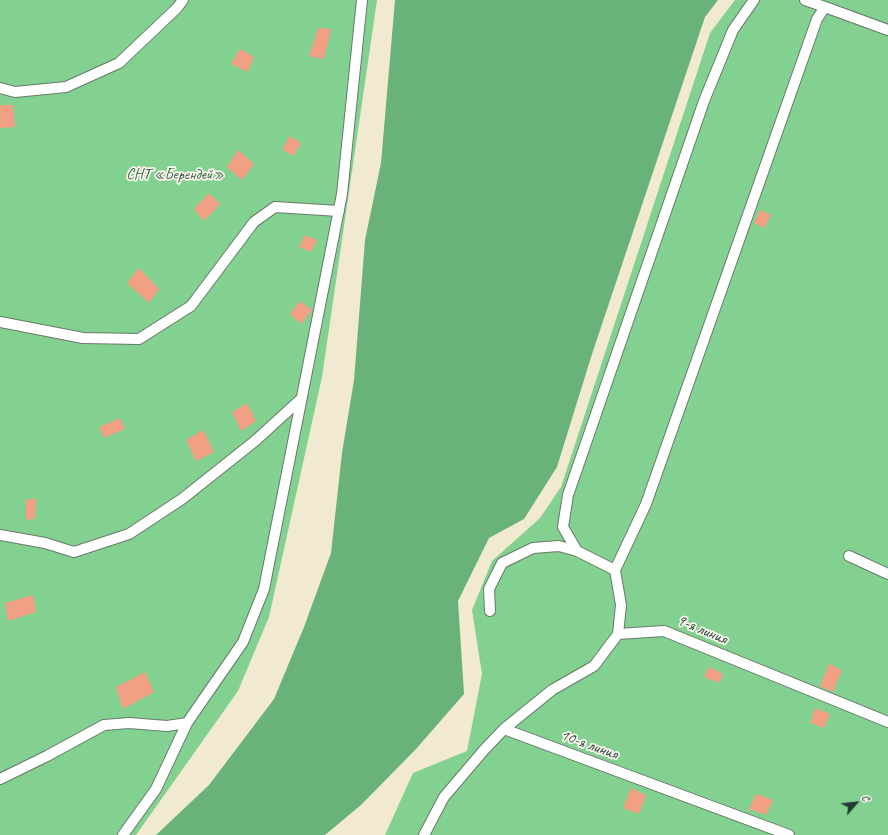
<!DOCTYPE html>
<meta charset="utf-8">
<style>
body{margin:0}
#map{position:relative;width:888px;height:835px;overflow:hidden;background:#f2e9d1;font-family:Caveat,sans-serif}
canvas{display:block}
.north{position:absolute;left:836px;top:783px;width:40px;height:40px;-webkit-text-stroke:3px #fbf7ec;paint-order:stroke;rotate:62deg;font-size:11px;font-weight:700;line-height:16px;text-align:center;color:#1f3d34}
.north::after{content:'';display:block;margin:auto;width:14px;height:18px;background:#1f3d34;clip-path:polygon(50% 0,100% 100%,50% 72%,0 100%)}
</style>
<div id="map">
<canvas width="888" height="835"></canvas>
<div class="north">С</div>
</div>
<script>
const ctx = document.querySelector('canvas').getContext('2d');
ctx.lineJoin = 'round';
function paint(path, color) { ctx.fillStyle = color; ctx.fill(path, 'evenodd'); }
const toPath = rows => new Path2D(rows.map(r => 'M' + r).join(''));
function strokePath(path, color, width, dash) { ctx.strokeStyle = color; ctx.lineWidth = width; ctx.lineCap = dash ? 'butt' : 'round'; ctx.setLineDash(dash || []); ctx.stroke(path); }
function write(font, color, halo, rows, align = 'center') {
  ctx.font = font + ' Caveat,sans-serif'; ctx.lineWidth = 3.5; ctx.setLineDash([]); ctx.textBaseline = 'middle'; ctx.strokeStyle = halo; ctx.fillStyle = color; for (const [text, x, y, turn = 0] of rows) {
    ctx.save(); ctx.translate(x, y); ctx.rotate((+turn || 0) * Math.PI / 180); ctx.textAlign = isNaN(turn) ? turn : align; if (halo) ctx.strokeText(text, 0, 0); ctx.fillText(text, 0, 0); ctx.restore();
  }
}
const green = toPath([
 [0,0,377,0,322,377,269,617,238,691,136,835,0,835],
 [735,0,888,0,888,835,385,835,413,773,467,751,482,674,472,610,492,561,540,518,561,487,710,33]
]);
const forest = toPath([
 [395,0,718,0,705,17,592,354,557,467,524,519,489,538,458,601,464,694,416,749,361,805,325,835,156,835,209,785,274,699,304,627,331,553,342,453,354,380,365,240,381,163]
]);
const building = toPath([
 [318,28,331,29,324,59,309,56],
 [240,49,254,57,248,72,231,64],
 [0,105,13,105,15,127,0,128],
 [290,136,301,143,293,156,282,149],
 [238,150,254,164,242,180,227,167],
 [209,193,220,204,204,221,194,209],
 [760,210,771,215,764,228,754,223],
 [305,235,317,240,311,252,299,247],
 [139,268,159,289,149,303,127,283],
 [300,301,312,310,301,324,290,314],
 [247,403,256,421,241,431,232,412],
 [120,418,125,429,104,438,99,427],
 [203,430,214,452,196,461,186,440],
 [26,499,36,499,35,519,26,520],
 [33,595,36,612,8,621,5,603],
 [829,664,842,670,833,692,820,686],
 [709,667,723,674,719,683,704,677],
 [145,672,154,692,123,709,116,687],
 [815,708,830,714,824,728,810,723],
 [631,788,646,795,639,814,623,808],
 [756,794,773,800,766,815,749,809]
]);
const service = toPath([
 [805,0,825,7],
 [0,88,15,92,66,87,119,63,177,8,183,0],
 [0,322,83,338,139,339,191,306,254,222,275,207,339,211],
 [0,535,45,543,74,552,129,534,182,499,255,441,301,399],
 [577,551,563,527,568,495,704,101,733,30,754,0],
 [849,556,888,574],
 [490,611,489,589,502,563,533,548,559,546,577,551,615,570],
 [618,634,621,605,615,570,646,504,817,19,825,7,888,30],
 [504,729,552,690,594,666,618,634,664,631,888,722],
 [0,779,47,756,104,725,129,723,167,726,187,723],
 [123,835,156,789,187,723,243,642,264,589,342,194,362,0],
 [424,835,444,797,484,750,504,729,789,835]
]);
const parkNames = [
 ["СНТ «Берендей»",175,175]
];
const streetNames = [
 ["9-я линия",702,630,23],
 ["10-я линия",589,745,20]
];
paint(green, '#82d190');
paint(forest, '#69b37a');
paint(building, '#f2a083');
strokePath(service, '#69796b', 12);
strokePath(service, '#fff', 10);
write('16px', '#38624b', '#fbf7ec', parkNames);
write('16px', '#1f3d34', '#fbf7ec', streetNames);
</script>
